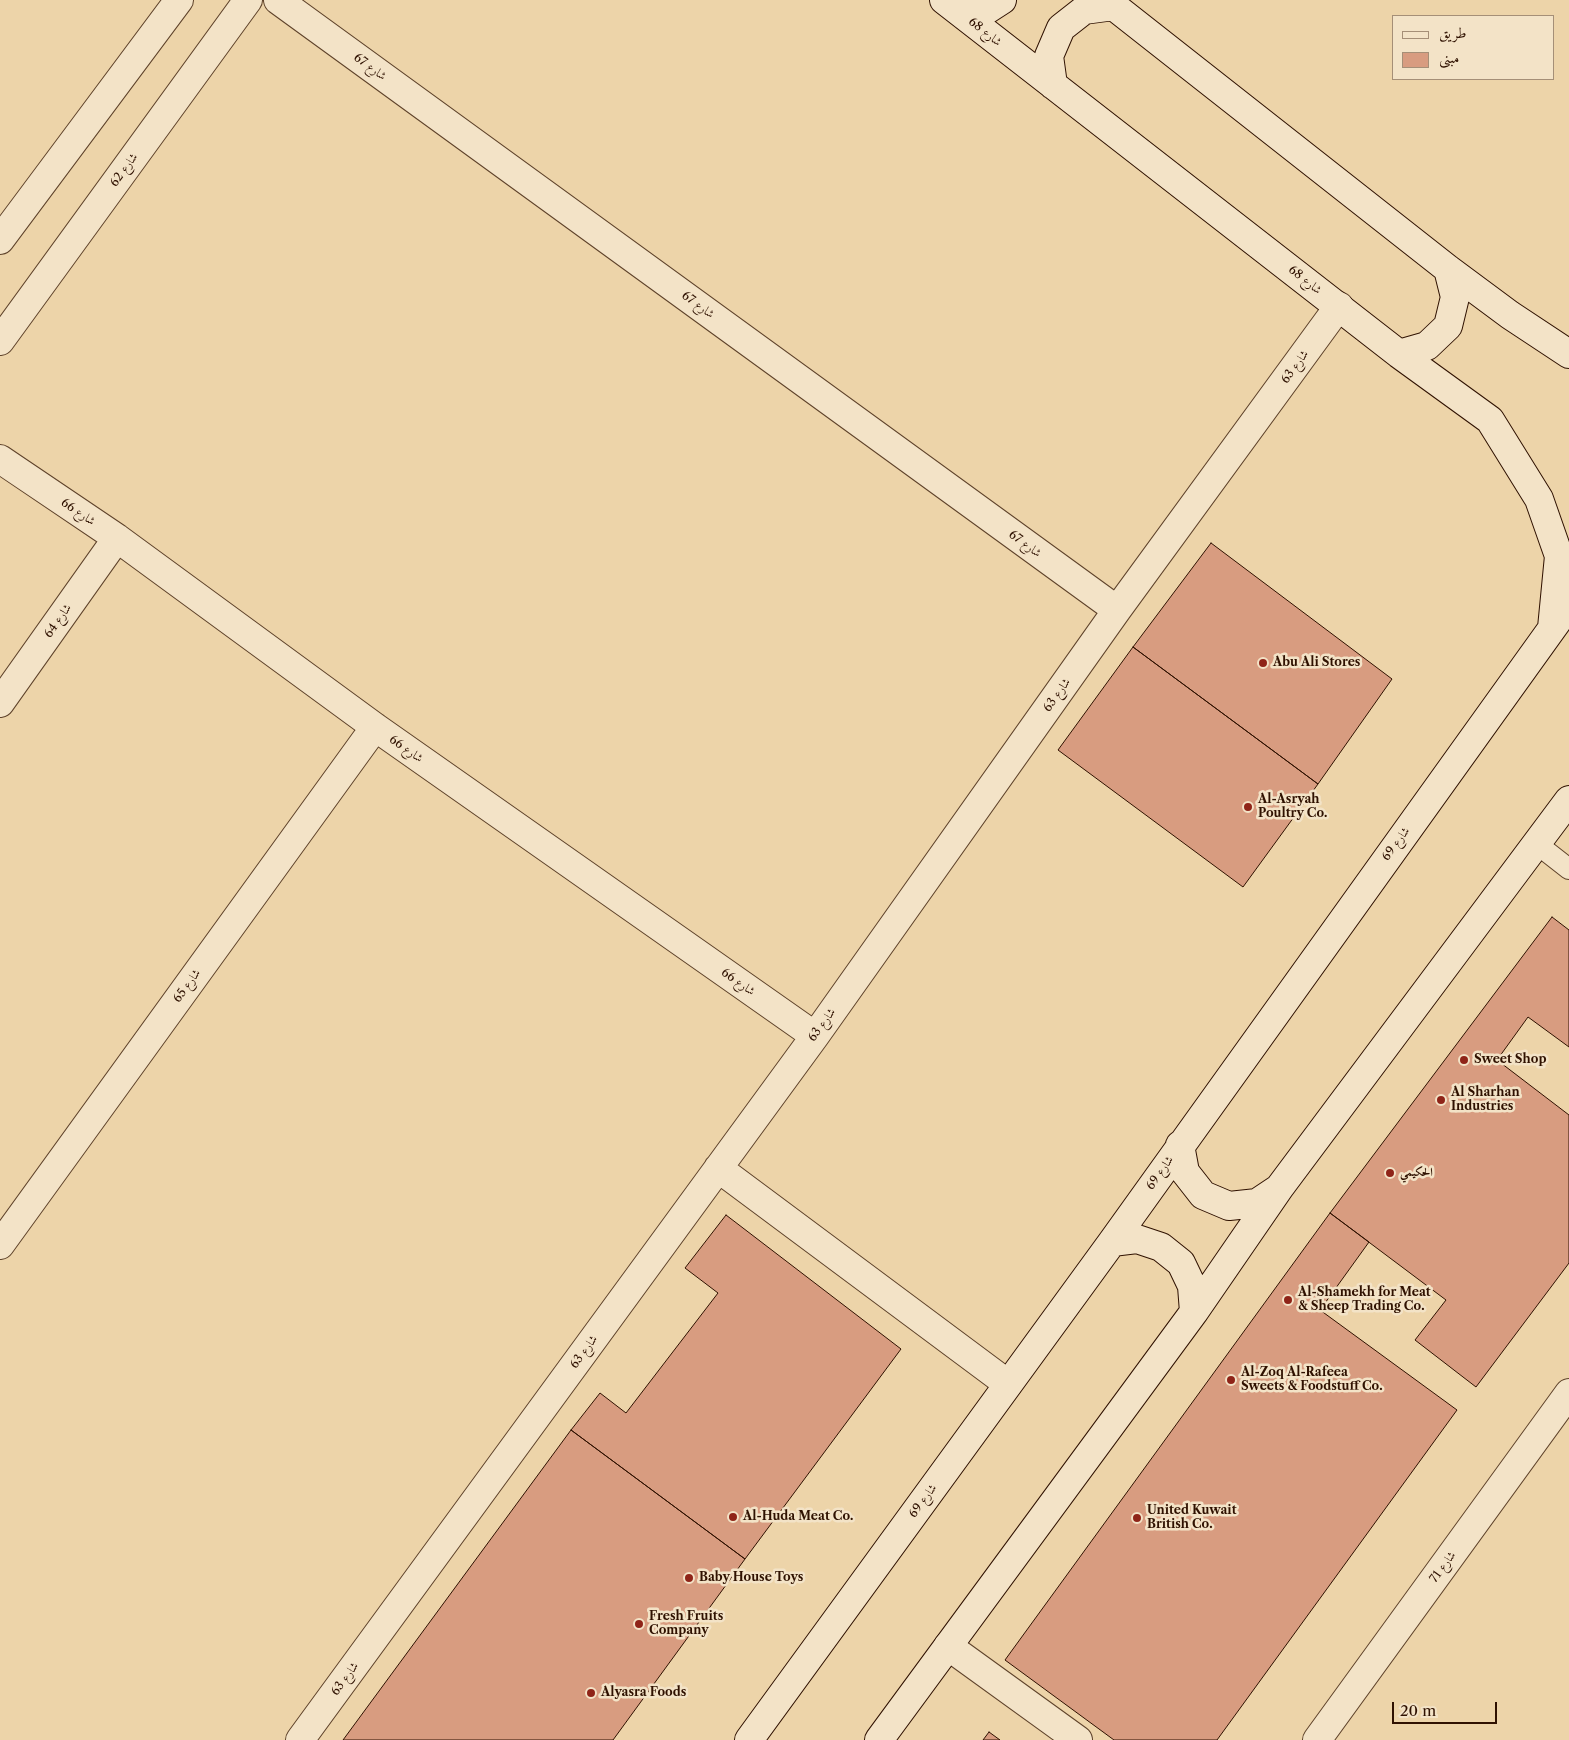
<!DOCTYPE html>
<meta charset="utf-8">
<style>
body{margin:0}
#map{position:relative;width:1569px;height:1740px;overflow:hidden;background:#edd4a9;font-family:"Libre Caslon Text",Amiri,serif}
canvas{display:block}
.legend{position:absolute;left:1392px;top:15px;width:162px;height:65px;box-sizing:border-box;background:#f3e3c7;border:1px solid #a58f77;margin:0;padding:6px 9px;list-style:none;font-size:15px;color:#2f1100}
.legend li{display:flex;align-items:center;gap:10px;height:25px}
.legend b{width:25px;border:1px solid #a58f77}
.scale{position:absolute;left:1392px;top:1702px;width:105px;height:22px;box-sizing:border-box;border:2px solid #2f1100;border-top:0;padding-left:6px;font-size:15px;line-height:18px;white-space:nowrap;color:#2f1100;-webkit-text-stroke:4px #f3e3c7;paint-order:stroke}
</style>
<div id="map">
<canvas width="1569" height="1740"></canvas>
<ul class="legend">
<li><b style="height:6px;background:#f3e3c7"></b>طريق</li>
<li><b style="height:14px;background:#d89c80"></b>مبنى</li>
</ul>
<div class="scale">20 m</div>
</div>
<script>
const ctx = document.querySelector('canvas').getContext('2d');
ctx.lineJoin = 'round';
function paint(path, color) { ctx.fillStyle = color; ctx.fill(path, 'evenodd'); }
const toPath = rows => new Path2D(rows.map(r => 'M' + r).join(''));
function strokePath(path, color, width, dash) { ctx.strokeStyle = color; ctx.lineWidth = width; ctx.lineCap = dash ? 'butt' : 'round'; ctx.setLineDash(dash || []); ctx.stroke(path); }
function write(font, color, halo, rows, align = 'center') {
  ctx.font = font + ' "Libre Caslon Text",Amiri,serif'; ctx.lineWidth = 5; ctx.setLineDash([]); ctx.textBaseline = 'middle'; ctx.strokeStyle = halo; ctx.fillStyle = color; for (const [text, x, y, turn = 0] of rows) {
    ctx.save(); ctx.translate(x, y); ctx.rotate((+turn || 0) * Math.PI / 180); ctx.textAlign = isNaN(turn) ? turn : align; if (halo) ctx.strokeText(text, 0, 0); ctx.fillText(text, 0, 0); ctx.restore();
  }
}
const building = toPath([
 [1211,543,1392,679,1318,784,1133,647,1211,543],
 [1133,647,1318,784,1243,887,1058,750,1133,647],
 [1552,917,1569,930,1569,1047,1528,1017,1497,1060,1569,1115,1569,1263,1476,1387,1415,1340,1446,1300,1330,1213,1552,917],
 [1330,1213,1369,1242,1320,1310,1457,1410,1217,1740,1114,1740,1005,1660,1330,1213],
 [726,1215,901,1349,745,1559,571,1430,600,1393,626,1413,718,1293,685,1268,726,1215],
 [571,1430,745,1559,613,1740,343,1740,571,1430],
 [989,1732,1000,1740,983,1740,989,1732]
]);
const lane = toPath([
 [1537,844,1569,869]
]);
const street = toPath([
 [278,0,1117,610],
 [0,240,179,0],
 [0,341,248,0],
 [0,459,117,538,375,727,815,1036],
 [0,703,117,538],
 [718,1168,1008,1384],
 [0,1245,375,727],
 [948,1646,1078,1740],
 [300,1740,815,1036,1117,610,1339,306],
 [1317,1740,1569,1393]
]);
const secondary = toPath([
 [944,0,1399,354,1490,420,1539,499,1559,556,1552,628],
 [1106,0,1448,269,1510,315,1569,354],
 [952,6,985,11,1002,0],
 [1053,85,1049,56,1061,28,1084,10,1114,6],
 [1399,354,1427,346,1448,326,1455,297,1448,269],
 [1180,1145,1185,1172,1203,1195,1229,1206,1257,1203,1278,1189],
 [1112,1242,1137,1239,1161,1247,1181,1263,1192,1286,1194,1312],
 [749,1740,1112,1242,1569,605],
 [879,1740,1194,1312,1280,1187,1569,800]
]);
const markers = [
 [1263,663,5,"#8f2418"],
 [1248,807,5,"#8f2418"],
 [1464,1060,5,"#8f2418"],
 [1441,1100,5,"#8f2418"],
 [1390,1173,5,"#8f2418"],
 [1288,1300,5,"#8f2418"],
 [1231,1380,5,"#8f2418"],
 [733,1517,5,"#8f2418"],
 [1137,1518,5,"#8f2418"],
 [689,1578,5,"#8f2418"],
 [639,1624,5,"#8f2418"],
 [591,1693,5,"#8f2418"]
];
const streetNames = [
 ["شارع 68",985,32,38],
 ["شارع 67",370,67,36],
 ["شارع 62",124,170,-54],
 ["شارع 68",1305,280,38],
 ["شارع 67",698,305,36],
 ["شارع 63",1295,367,-54],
 ["شارع 66",78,512,34],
 ["شارع 67",1025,544,36],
 ["شارع 64",58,621,-55],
 ["شارع 63",1057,695,-55],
 ["شارع 66",406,749,35],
 ["شارع 69",1396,844,-54],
 ["شارع 66",738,982,35],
 ["شارع 65",187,986,-54],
 ["شارع 63",822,1025,-54],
 ["شارع 69",1160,1173,-55],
 ["شارع 63",584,1352,-54],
 ["شارع 69",923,1501,-54],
 ["شارع 71",1443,1567,-54],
 ["شارع 63",345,1679,-54]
];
const poiNames = [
 ["Abu Ali Stores",1273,663],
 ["Al-Asryah",1258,800],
 ["Poultry Co.",1258,814],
 ["Sweet Shop",1474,1060],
 ["Al Sharhan",1451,1093],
 ["Industries",1451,1107],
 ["الحكيمي",1400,1173],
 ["Al-Shamekh for Meat",1298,1293],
 ["& Sheep Trading Co.",1298,1307],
 ["Al-Zoq Al-Rafeea",1241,1373],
 ["Sweets & Foodstuff Co.",1241,1387],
 ["United Kuwait",1147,1511],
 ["British Co.",1147,1525],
 ["Al-Huda Meat Co.",743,1517],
 ["Baby House Toys",699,1578],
 ["Fresh Fruits",649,1617],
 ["Company",649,1631],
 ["Alyasra Foods",601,1693]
];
paint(building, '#d89c80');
strokePath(building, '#2f1100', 1);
strokePath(lane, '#5e422a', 22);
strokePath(street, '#5e422a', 30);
strokePath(secondary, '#2f1100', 30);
strokePath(lane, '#f3e3c7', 20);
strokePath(street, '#f3e3c7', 28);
strokePath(secondary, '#f3e3c7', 28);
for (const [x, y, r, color] of markers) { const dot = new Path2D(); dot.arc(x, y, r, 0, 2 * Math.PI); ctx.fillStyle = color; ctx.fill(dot); strokePath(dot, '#f3e3c7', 2); }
write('12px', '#2f1100', '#f3e3c7', streetNames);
write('bold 12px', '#2f1100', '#f3e3c7', poiNames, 'left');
</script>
